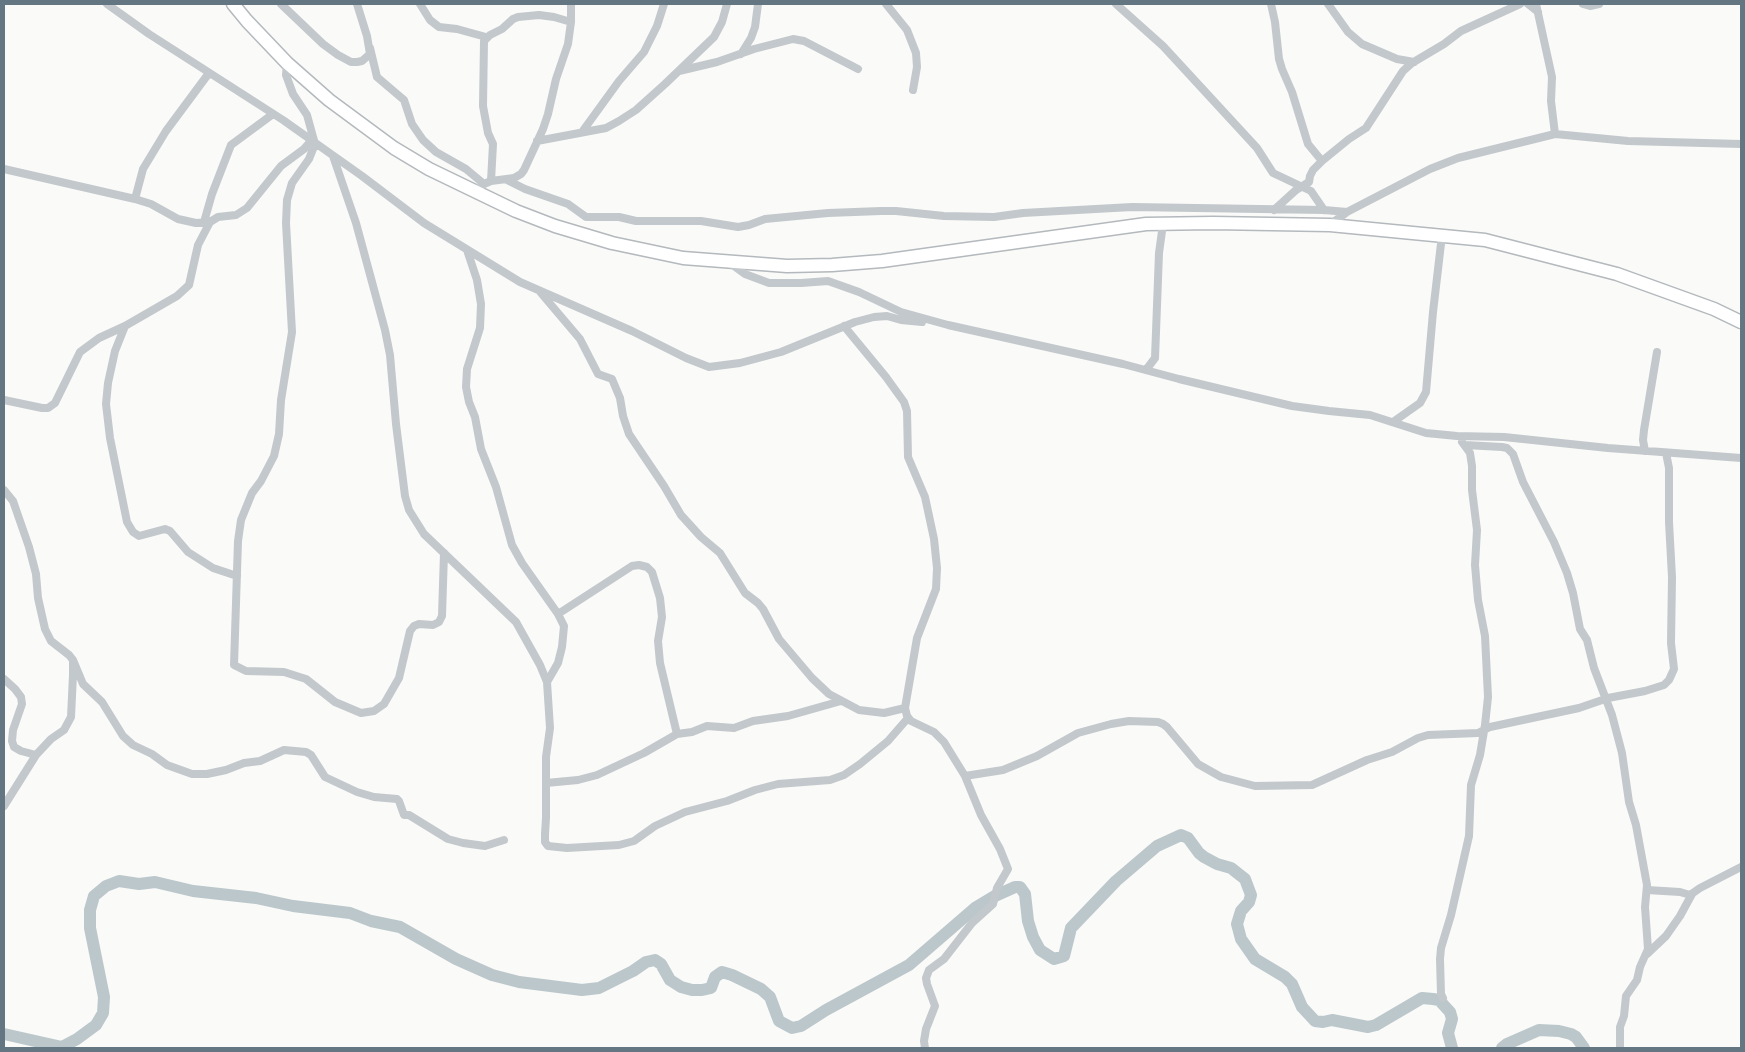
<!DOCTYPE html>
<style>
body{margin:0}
#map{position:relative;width:1745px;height:1052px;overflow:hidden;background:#fafaf8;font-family:Quicksand,sans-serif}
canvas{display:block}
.frame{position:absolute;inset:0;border:5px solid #657683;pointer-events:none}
</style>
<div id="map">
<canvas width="1745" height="1052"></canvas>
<div class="frame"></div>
</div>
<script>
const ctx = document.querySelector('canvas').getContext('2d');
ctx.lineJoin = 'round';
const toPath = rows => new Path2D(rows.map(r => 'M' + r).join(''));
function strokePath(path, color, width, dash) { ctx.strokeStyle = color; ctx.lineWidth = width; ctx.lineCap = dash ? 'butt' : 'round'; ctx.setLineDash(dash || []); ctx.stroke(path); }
const river = toPath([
 [4,1034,62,1047,77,1039,96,1025,103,1013,104,997,90,928,90,910,94,896,106,886,119,881,139,884,155,882,193,891,256,898,293,906,350,913,371,921,400,927,456,959,492,975,519,982,582,990,599,988,633,971,646,962,655,960,661,964,670,980,681,987,692,990,702,990,711,988,715,977,722,972,732,975,761,989,770,997,779,1021,792,1028,801,1026,826,1010,909,965,975,908,995,896,1015,887,1020,887,1025,894,1028,921,1033,937,1040,950,1054,959,1064,956,1071,928,1116,881,1157,846,1181,835,1188,838,1199,853,1204,857,1217,864,1231,868,1245,879,1251,895,1249,902,1241,911,1237,924,1241,939,1255,959,1285,977,1292,984,1302,1007,1315,1021,1323,1022,1332,1020,1368,1027,1376,1025,1422,998,1433,999,1439,1000,1450,1012,1452,1019,1448,1033,1452,1048],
 [1502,1048,1507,1044,1539,1030,1559,1031,1571,1034,1576,1037,1584,1048]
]);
const minor = toPath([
 [107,4,149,34,283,120,362,176,424,223,520,282,632,331,686,358,709,367,740,363,781,352,855,322,874,317,887,316,901,320,922,322],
 [281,4,323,44,338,55,351,62,357,62,362,61,370,54,367,36,357,4],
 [420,4,430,20,439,27,457,29,486,37],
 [886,4,907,30,916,53,917,67,913,90],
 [1116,4,1163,46,1257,148,1273,173,1311,191,1324,210],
 [1271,4,1275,22,1279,59,1282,69,1292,92,1308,144,1322,161],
 [1328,4,1348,32,1362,44,1397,59,1414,62],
 [1528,4,1538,12],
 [1536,4,1552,77,1551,101,1555,134],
 [1583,4,1590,6,1599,4],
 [370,48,377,77,404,100,412,124,423,140,436,152,466,169,484,184],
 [741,54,751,38,755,27,758,4],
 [287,63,286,75,293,94,307,115,315,144,309,159,292,183,287,200,286,223,292,332,281,400,279,434,274,456,261,481,252,493,241,520,238,541,234,665,246,671,284,672,306,679,335,702,361,713,374,711,384,704,399,678,410,631,414,626,419,624,433,625,439,622,442,616,444,553],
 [679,71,717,62,754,49,793,39,804,41,858,69],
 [582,132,619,81,644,52,657,26,664,4],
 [537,141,606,128,619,121,636,110,665,84,714,37,722,22,727,4],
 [333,156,356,223,385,330,390,355,396,424,405,496,409,510,424,534,516,622,540,665,547,682,550,728,546,757,546,818,545,834,545,842,548,846,567,848,619,845,634,841,655,826,685,812,727,801,755,790,778,784,830,780,844,775,860,764,888,741,908,718],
 [4,169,135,199,151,204,178,219,196,223,210,222],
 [507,180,525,189,568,204,586,217,619,217,636,221,701,221,738,227,749,225,765,219,828,213,881,211,896,211,944,216,994,217,1023,213,1132,207,1324,210,1347,212],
 [491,181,493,144,488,133,483,106,484,41,490,35,502,29,513,19,518,17,539,15,554,17,571,22],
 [473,192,484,184,491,181,514,178,521,174,524,170,543,129,548,114,556,79,568,44,571,22,571,4],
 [135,199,143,169,166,131,209,73],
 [1274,210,1296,190,1309,182,1310,176,1313,170,1322,161,1349,139,1366,128,1403,71,1412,63,1444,44,1461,31,1520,4],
 [204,222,212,194,231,145,273,114],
 [1331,224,1347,212,1430,169,1458,158,1555,134,1628,141,1741,144],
 [467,250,477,280,481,304,480,328,467,369,466,387,469,402,475,417,481,449,496,487,512,545,522,563,558,614,564,626,562,647,558,663,547,682],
 [730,263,745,274,769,283,801,283,828,281,859,292,901,312,948,325,1123,364,1179,379,1292,406,1329,411,1370,415,1426,433,1457,436,1504,437,1608,448,1741,458],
 [541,293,580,339,598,374,612,379,620,398,623,416,629,434,664,486,681,515,701,537,720,553,745,593,758,603,763,609,779,639,812,678,829,694,859,710,884,713,905,708],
 [125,326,115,351,108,383,106,404,110,438,127,522,133,532,139,536,165,529,170,531,188,552,213,568,237,576],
 [844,326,886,377,904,402,907,411,908,457,925,497,934,539,937,568,936,589,917,638,905,708,907,716,911,721,934,732,944,742,965,776,981,815,1000,849,1008,869,997,888,993,904,972,923,944,959,929,970,926,978,927,984,935,1006,926,1029,924,1041,925,1048],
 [1146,370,1155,358,1159,253,1163,224],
 [4,400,42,408,48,408,55,403,80,352,99,338,125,326,177,296,189,285,198,245,210,222,218,217,236,215,247,208,281,166,304,149,311,141],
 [1393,422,1420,403,1426,392,1433,312,1442,235],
 [1465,445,1502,447,1507,448,1513,454,1523,482,1554,542,1567,573,1573,593,1580,629,1587,640,1594,668,1612,715,1622,753,1629,802,1636,825,1647,885,1645,907,1648,949,1640,967,1637,980,1626,996,1624,1016,1620,1027,1620,1048],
 [1645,451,1643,440,1644,430,1657,352],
 [4,490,13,501,29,547,36,574,38,598,45,629,51,641,69,655,73,660,73,675,71,717,64,730,51,739,36,755,4,806],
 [558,614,632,566,639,565,647,567,652,572,660,598,662,617,658,641,660,663,677,734],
 [73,660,83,684,102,702,123,736,133,745,152,754,167,765,192,774,207,774,226,770,244,763,260,761,284,750,306,752,311,755,325,777,357,792,374,797,397,799,399,801,404,815,409,815,448,839,463,843,485,846,504,840],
 [4,679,15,689,21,697,22,704,13,730,12,741,14,747,21,751,36,755],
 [965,776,1003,770,1037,756,1078,733,1111,724,1129,721,1158,722,1163,724,1167,727,1198,764,1221,777,1255,786,1312,785,1367,760,1392,752,1418,738,1428,735,1478,733,1490,727,1579,708,1608,698,1645,691,1664,685,1669,680,1674,669,1671,643,1672,577,1669,522,1669,468,1666,453],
 [546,783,578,780,597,775,644,753,677,734,692,732,707,726,734,728,753,721,788,716,841,701],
 [1647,890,1680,892,1690,895,1700,888,1741,867],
 [1647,954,1666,936,1680,916,1692,894],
 [1443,998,1441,994,1440,959,1441,948,1451,915,1469,836,1471,785,1480,755,1485,725,1488,697,1485,636,1478,600,1475,565,1477,530,1472,490,1472,466,1470,453,1462,442]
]);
const trunk = toPath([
 [233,4,247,21,287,63,329,100,394,148,429,169,516,211,555,226,612,243,683,258,787,266,832,265,882,261,1146,224,1213,223,1330,225,1485,240,1617,274,1714,309,1741,322]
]);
strokePath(river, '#bbc7cb', 12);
strokePath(trunk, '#b4b9bd', 15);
strokePath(minor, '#c3c8cc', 8);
strokePath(trunk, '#fff', 12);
</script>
